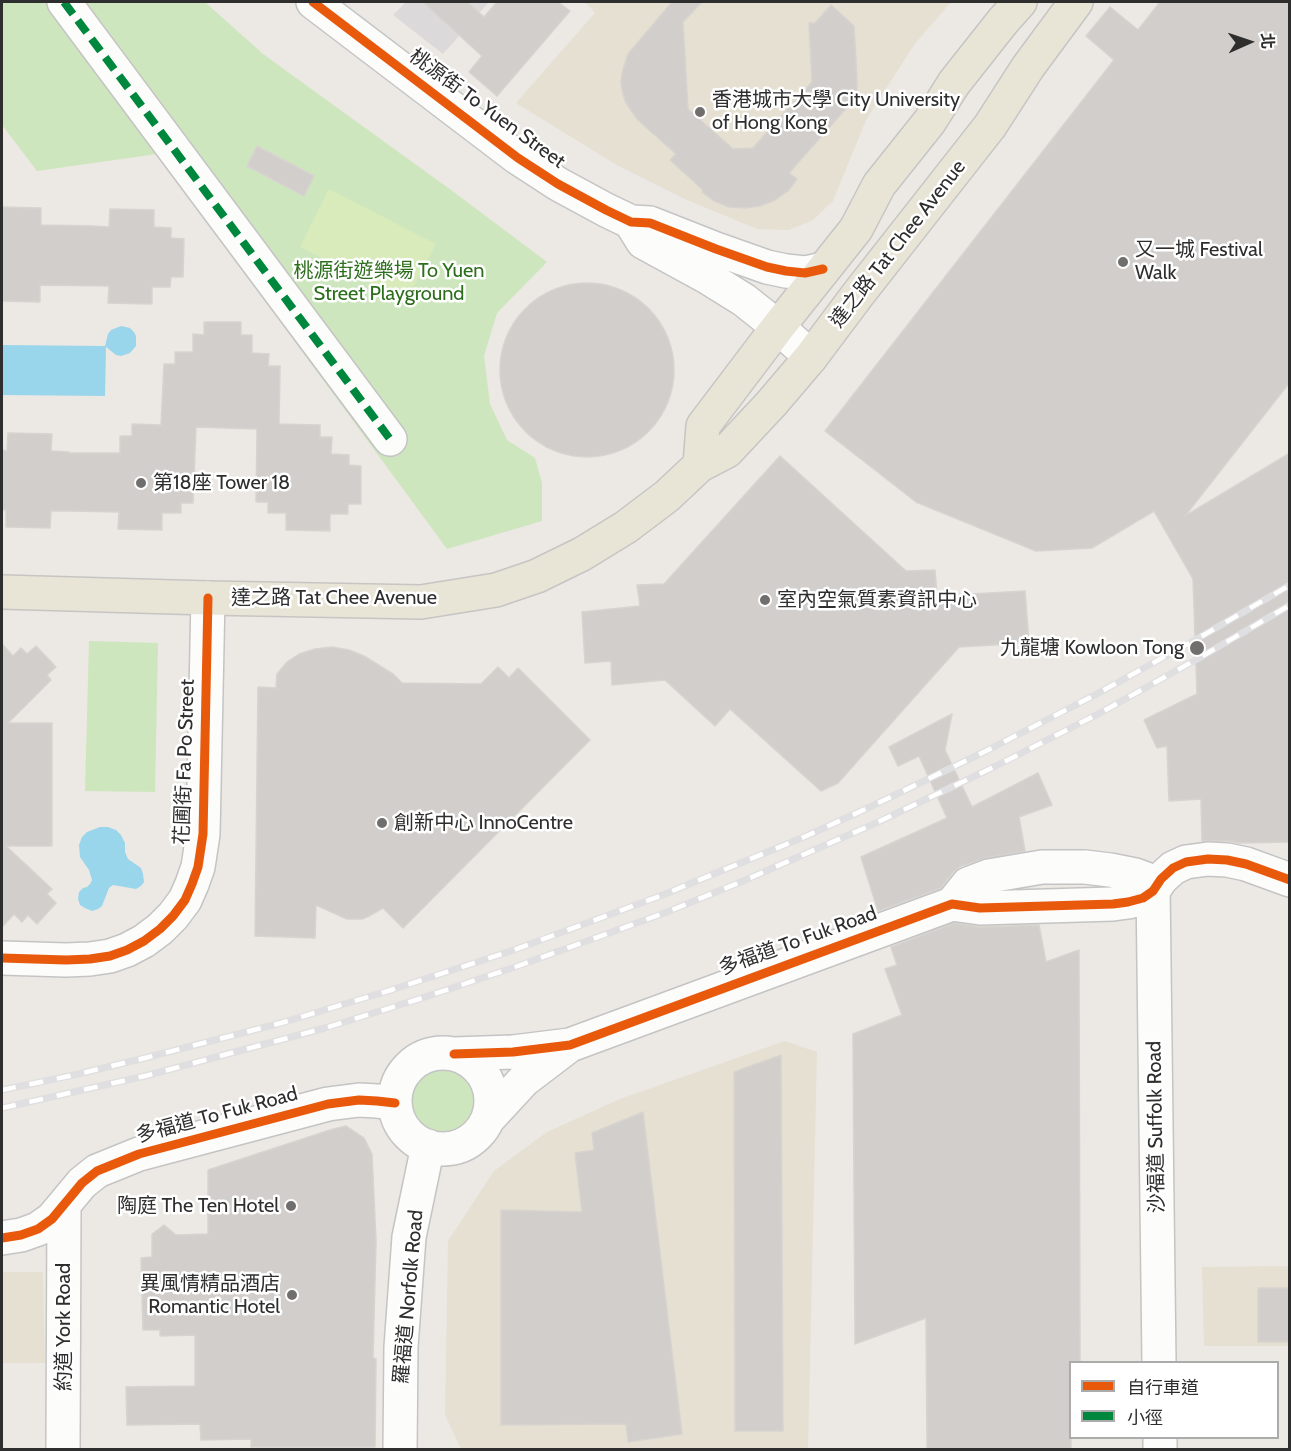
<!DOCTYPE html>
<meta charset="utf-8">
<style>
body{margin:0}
#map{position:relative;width:1291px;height:1451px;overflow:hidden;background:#ece8e4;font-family:Cabin,"Noto Sans TC",sans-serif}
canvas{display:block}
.frame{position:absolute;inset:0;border:3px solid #2e2e2e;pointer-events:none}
.legend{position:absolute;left:1069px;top:1361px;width:210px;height:78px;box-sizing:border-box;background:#fff;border:2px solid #ababab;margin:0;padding:8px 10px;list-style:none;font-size:18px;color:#2e2e2e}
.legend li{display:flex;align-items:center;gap:12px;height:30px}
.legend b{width:30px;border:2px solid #ababab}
.north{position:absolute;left:1219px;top:12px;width:60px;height:60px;-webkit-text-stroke:4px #fff;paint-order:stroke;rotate:87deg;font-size:16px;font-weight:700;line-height:24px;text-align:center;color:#2e2e2e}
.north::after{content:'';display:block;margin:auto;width:21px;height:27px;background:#2e2e2e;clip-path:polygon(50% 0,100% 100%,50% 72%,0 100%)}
</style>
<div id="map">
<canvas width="1291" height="1451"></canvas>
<div class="frame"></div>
<ul class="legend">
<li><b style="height:8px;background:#e8590c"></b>自行車道</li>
<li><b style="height:8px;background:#00873e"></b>小徑</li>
</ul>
<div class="north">北</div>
</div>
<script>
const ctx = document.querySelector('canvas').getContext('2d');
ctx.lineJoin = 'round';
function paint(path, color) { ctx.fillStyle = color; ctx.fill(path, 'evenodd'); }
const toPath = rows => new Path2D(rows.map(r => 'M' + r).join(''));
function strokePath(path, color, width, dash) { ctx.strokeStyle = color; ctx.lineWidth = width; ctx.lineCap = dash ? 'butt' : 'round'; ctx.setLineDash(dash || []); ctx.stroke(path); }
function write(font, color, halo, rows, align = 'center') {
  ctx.font = font + ' Cabin,"Noto Sans TC",sans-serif'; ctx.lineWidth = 5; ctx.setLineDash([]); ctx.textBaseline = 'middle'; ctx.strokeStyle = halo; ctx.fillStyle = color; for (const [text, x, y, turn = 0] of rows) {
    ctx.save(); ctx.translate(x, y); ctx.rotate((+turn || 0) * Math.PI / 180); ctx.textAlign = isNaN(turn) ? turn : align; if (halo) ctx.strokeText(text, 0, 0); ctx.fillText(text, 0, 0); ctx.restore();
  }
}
const industrial = toPath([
 [406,2,489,2,443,54,393,15]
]);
const education = toPath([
 [585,2,951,2,914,45,866,120,833,201,813,220,789,230,757,229,687,200,615,164,516,103,595,13],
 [785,1041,817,1052,808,1449,461,1449,445,1415,448,1241,494,1171,547,1132,620,1099],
 [1289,1266,1289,1346,1204,1346,1202,1267],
 [2,1272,43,1272,45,1363,2,1363]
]);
const green = toPath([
 [2,2,205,2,263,54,451,190,547,262,497,313,484,356,490,404,507,440,535,458,542,483,542,521,447,549,157,154,37,171,2,125],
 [89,641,158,643,155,792,85,791],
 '407 1100a36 36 0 1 1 72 0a36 36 0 1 1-72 0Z'
]);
const pitch = toPath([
 [329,189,436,244,406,301,300,247]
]);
const water = toPath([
 [121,326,130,328,134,332,136,336,136,346,130,353,121,356,116,355,106,347,105,396,2,395,2,345,105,346,108,334,111,330],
 [100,827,108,827,116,830,121,835,125,843,125,852,128,859,141,868,143,874,144,882,141,886,136,889,113,885,109,888,102,906,98,909,92,911,85,908,80,905,78,899,79,892,83,888,87,887,90,884,92,880,89,870,80,857,79,845,82,837,87,832]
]);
const building = toPath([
 [423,2,467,2,484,17,497,2,558,2,570,11,497,96,469,72,482,56,423,2],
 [672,2,702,2,683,22,688,109,733,149,753,148,812,82,809,23,815,23,831,5,854,26,857,79,857,88,854,97,850,104,789,173,797,179,788,191,775,200,760,206,745,208,729,207,714,201,702,192,703,190,670,160,676,154,638,120,626,103,623,94,621,83,622,73,628,54,672,2],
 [1160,2,1290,2,1290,382,1185,516,1290,453,1290,842,1239,843,1228,841,1202,841,1201,799,1169,801,1167,746,1157,748,1144,720,1197,694,1193,579,1154,511,1092,548,1036,551,916,502,825,431,1114,60,1086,36,1110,7,1138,30,1160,2],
 [257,146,314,176,304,196,247,166,257,146],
 [2,207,41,208,41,225,92,226,109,227,110,209,154,210,154,227,171,228,171,238,184,239,183,277,171,277,170,287,152,287,152,304,108,303,109,286,40,285,40,302,2,301,2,207],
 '500 370a87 87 0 1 1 174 0a87 87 0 1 1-174 0Z',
 [204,322,241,322,241,335,252,335,252,353,269,354,268,366,280,366,279,424,320,425,320,437,332,437,331,454,349,455,349,465,361,466,361,504,348,504,348,514,330,514,330,531,286,530,286,513,268,513,268,502,256,502,257,429,196,427,193,503,181,503,181,513,162,513,162,530,118,529,119,512,68,511,51,511,50,528,6,527,6,510,2,510,2,450,7,451,8,433,52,434,51,451,69,452,69,453,120,453,120,436,132,436,132,424,161,425,164,364,175,364,175,352,193,352,193,334,204,335,204,322],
 [780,456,906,571,935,570,937,596,1025,591,1029,643,959,647,838,783,821,791,730,709,715,726,665,680,612,685,611,661,585,663,582,612,640,606,637,585,664,584,780,456],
 [2,644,13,656,21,648,27,654,36,646,56,667,47,675,51,680,8,723,52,723,52,846,6,846,52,889,47,894,56,903,37,924,28,915,22,922,14,914,2,927,3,728,2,729,2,644],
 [332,647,349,650,364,656,393,674,402,683,481,684,498,667,509,678,518,668,590,740,403,928,383,908,369,916,362,919,347,919,316,905,315,938,255,936,258,687,276,688,277,674,287,662,299,654,315,649,332,647],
 [952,714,945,750,972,807,1038,773,1052,805,1019,817,1025,851,986,858,961,866,953,872,941,888,878,911,861,857,947,818,919,756,898,766,889,747,952,714],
 [954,923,980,927,1039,925,1046,962,1079,950,1080,1362,1071,1362,1071,1449,927,1449,926,1318,855,1344,853,1034,902,1015,885,969,897,965,891,947,954,923],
 [781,1055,783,1431,735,1431,734,1072,781,1055],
 [643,1112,682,1434,628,1442,626,1424,501,1425,501,1210,582,1212,575,1153,594,1150,592,1133,643,1112],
 [346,1126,364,1138,372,1154,376,1241,373,1358,376,1359,375,1447,251,1447,251,1439,201,1440,200,1424,127,1425,126,1387,195,1386,195,1335,160,1336,160,1330,143,1330,141,1258,152,1257,152,1234,164,1225,176,1235,208,1234,208,1170,330,1130,346,1126],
 [1258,1288,1290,1288,1290,1342,1258,1342,1258,1288]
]);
const minor = toPath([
 [64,2,390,439],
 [313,2,518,158,558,184,606,210,631,222,650,223,716,249,767,267,786,271,805,273,823,269],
 [633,226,643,242,707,277,744,300,778,327,811,357],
 [952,904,968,884,989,876,1042,867,1085,867,1110,870,1135,875,1146,879,1153,886,1159,1362],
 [2,958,66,960,90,959,110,956,127,950,144,941,160,929,173,916,185,900,192,884,198,867,203,834,208,598],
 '395 1101a48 48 0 1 1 96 0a48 48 0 1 1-96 0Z',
 [454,1054,513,1052,570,1045,952,904,980,908,1113,904,1128,902,1143,898,1153,891,1161,879,1173,868,1186,862,1208,859,1227,860,1246,864,1290,880],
 [487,1120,524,1080,570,1045],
 [2,1238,21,1235,38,1229,52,1219,82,1183,97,1171,139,1154,328,1104,359,1100,377,1101,395,1103],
 [1160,1438,1160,1450],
 [63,1450,64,1205],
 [400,1450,401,1347,409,1237,428,1146]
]);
const major = toPath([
 [700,465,703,426,778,327,856,229,879,185,930,121,954,83,1003,21,1020,2],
 [2,592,208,598,421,602,496,590,537,576,582,554,626,527,667,496,700,465,727,451,771,404,811,357,859,293,990,126,1028,67,1076,2]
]);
const rail = toPath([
 [2,1090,74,1075,145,1058,281,1023,391,990,511,951,660,896,804,837,870,807,986,751,1093,696,1195,640,1290,585],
 [2,1108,145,1076,325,1028,419,999,515,967,667,912,743,881,876,823,996,766,1100,713,1199,658,1290,605]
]);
const quiet = toPath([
 [64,2,390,439]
]);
const cycleway = toPath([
 [313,2,518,158,558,184,606,210,631,222,650,223,716,249,767,267,786,271,805,273,823,269],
 [2,958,66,960,90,959,110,956,127,950,144,941,160,929,173,916,185,900,192,884,198,867,203,834,208,598],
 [454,1054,513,1052,570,1045,952,904,980,908,1113,904,1128,902,1143,898,1153,891,1161,879,1173,868,1186,862,1208,859,1227,860,1246,864,1290,880],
 [2,1238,21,1235,38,1229,52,1219,82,1183,97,1171,139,1154,328,1104,359,1100,377,1101,395,1103]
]);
const markers = [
 [700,112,6,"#706f6e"],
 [1123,262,6,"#706f6e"],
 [141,483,6,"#706f6e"],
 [765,600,6,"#706f6e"],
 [1197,648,8,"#706f6e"],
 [382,823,6,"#706f6e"],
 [291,1206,6,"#706f6e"],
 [292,1295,6,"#706f6e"]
];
const poiNames = [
 ["香港城市大學 City University",712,100],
 ["of Hong Kong",712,123],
 ["又一城 Festival",1135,250],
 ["Walk",1135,273],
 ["第18座 Tower 18",153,483],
 ["室內空氣質素資訊中心",777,600],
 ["九龍塘 Kowloon Tong",1184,648,"right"],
 ["創新中心 InnoCentre",394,823],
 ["陶庭 The Ten Hotel",279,1206,"right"],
 ["異風情精品酒店",280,1284,"right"],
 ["Romantic Hotel",280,1307,"right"]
];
const streetNames = [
 ["桃源街 To Yuen Street",487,109,36],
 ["達之路 Tat Chee Avenue",898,244,-52],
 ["達之路 Tat Chee Avenue",334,598],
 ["花圃街 Fa Po Street",185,762,-88],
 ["多福道 To Fuk Road",798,941,-20],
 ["多福道 To Fuk Road",217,1115,-15],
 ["沙福道 Suffolk Road",1156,1127,-91],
 ["羅福道 Norfolk Road",409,1297,-85],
 ["約道 York Road",64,1327,-90]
];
const parkNames = [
 ["桃源街遊樂場 To Yuen",389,271],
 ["Street Playground",389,294]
];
paint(industrial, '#dcd9db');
paint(education, '#e6e0d3');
paint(green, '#cee6be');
paint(pitch, '#d9eabb');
paint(water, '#99d6ec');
paint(building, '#d1cecb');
strokePath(building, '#d7d4d0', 1.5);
strokePath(minor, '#c5c4c5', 36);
strokePath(major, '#c6c5c4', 36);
strokePath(minor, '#fcfcfb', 33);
strokePath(major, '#e8e4d6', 33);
strokePath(rail, '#dfdfe1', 7);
strokePath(rail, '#fff', 4.5, [14]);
strokePath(quiet, '#00873e', 8, [15, 8]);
strokePath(cycleway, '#e8590c', 9);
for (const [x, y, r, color] of markers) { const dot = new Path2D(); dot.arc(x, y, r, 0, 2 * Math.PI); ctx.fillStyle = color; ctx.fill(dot); strokePath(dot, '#fff', 2); }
write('20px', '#2e2e2e', '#fff', poiNames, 'left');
write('20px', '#2e2e2e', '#fff', streetNames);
write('20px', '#2c6e1b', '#fff', parkNames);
</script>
